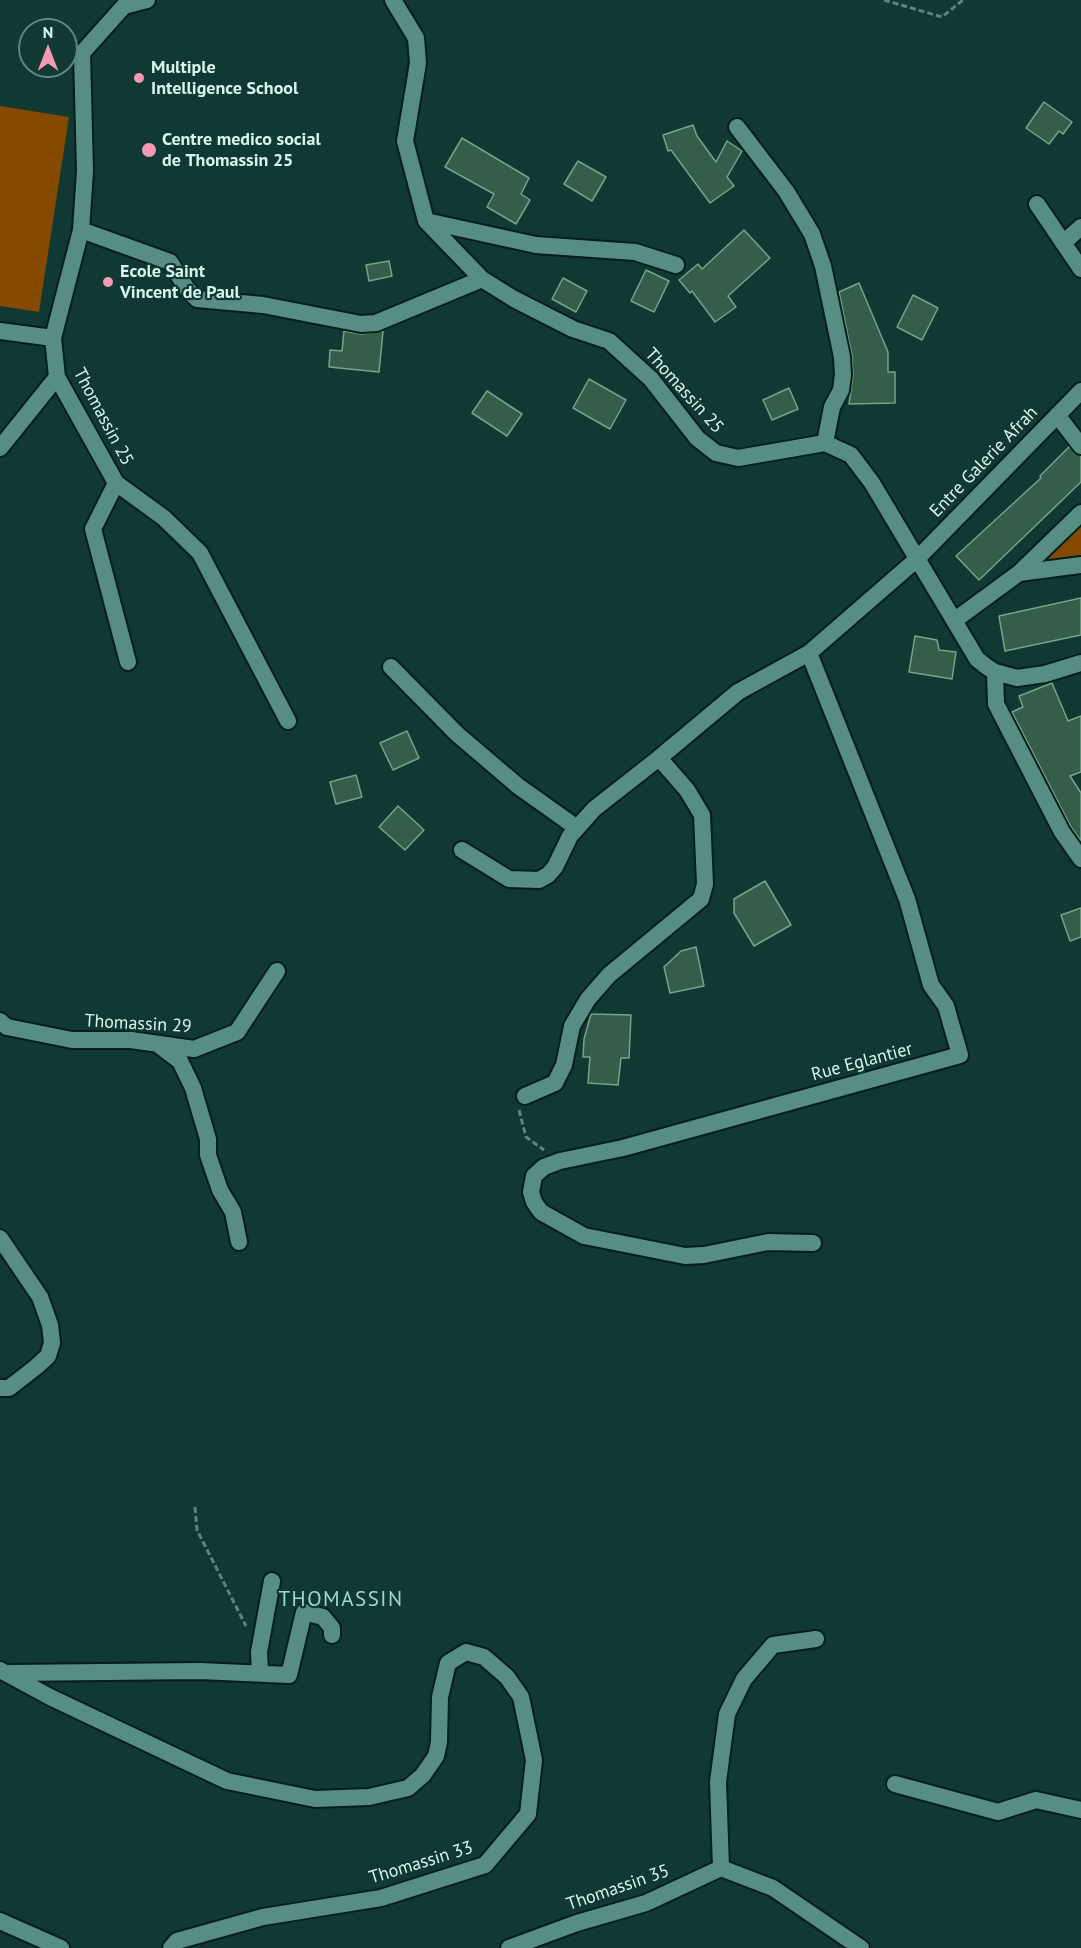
<!DOCTYPE html>
<style>
body{margin:0}
#map{position:relative;width:1081px;height:1948px;overflow:hidden;background:#103933;font-family:"PT Sans",sans-serif}
canvas{display:block}
.north{position:absolute;left:18px;top:18px;width:60px;height:60px;box-sizing:border-box;background:#103933;border:2px solid #60847e;border-radius:50%;rotate:0deg;font-size:16px;font-weight:700;line-height:24px;text-align:center;color:#d8f4ee}
.north::after{content:'';display:block;margin:auto;width:21px;height:27px;background:#f19ab2;clip-path:polygon(50% 0,100% 100%,50% 72%,0 100%)}
</style>
<div id="map">
<canvas width="1081" height="1948"></canvas>
<div class="north">N</div>
</div>
<script>
const ctx = document.querySelector('canvas').getContext('2d');
ctx.lineJoin = 'round';
function paint(path, color) { ctx.fillStyle = color; ctx.fill(path, 'evenodd'); }
const toPath = rows => new Path2D(rows.map(r => 'M' + r).join(''));
function strokePath(path, color, width, dash) { ctx.strokeStyle = color; ctx.lineWidth = width; ctx.lineCap = dash ? 'butt' : 'round'; ctx.setLineDash(dash || []); ctx.stroke(path); }
function write(font, color, halo, rows, align = 'center') {
  ctx.font = font + ' "PT Sans",sans-serif'; ctx.lineWidth = 4.5; ctx.setLineDash([]); ctx.textBaseline = 'middle'; ctx.strokeStyle = halo; ctx.fillStyle = color; for (const [text, x, y, turn = 0] of rows) {
    ctx.save(); ctx.translate(x, y); ctx.rotate((+turn || 0) * Math.PI / 180); ctx.textAlign = isNaN(turn) ? turn : align; if (halo) ctx.strokeText(text, 0, 0); ctx.fillText(text, 0, 0); ctx.restore();
  }
}
const green = toPath([
 [0,106,69,117,39,312,0,306],
 [1081,526,1081,557,1035,567]
]);
const building = toPath([
 [1044,102,1072,122,1063,134,1059,131,1049,144,1026,128,1044,102],
 [693,125,697,136,716,162,727,141,742,151,727,177,734,186,710,203,671,150,668,151,663,135,693,125],
 [462,138,529,178,521,194,530,200,516,224,487,207,494,194,445,167,462,138],
 [578,161,606,177,592,201,564,184,578,161],
 [744,230,770,258,728,296,736,307,715,322,692,291,690,293,679,280,698,264,702,269,744,230],
 [389,261,392,276,369,281,366,265,389,261],
 [646,270,669,281,654,312,631,301,646,270],
 [563,278,587,291,576,312,552,299,563,278],
 [859,283,888,352,888,372,895,372,895,403,849,404,853,376,852,356,839,292,859,283],
 [913,295,938,308,922,340,897,327,913,295],
 [344,331,361,334,383,331,379,372,329,367,330,350,342,351,344,331],
 [589,379,626,400,610,429,573,408,589,379],
 [789,388,798,409,772,420,763,400,789,388],
 [487,391,522,414,507,436,472,413,487,391],
 [1069,447,1081,456,1081,482,979,580,956,556,1041,478,1040,476,1069,447],
 [1081,598,1081,635,1005,651,999,616,1081,598],
 [915,636,937,640,939,650,956,652,952,679,909,672,915,636],
 [1052,683,1068,721,1081,716,1081,772,1070,776,1081,793,1081,841,1071,827,1012,712,1023,707,1019,696,1052,683],
 [407,731,419,758,393,770,380,743,407,731],
 [356,775,362,797,336,804,330,782,356,775],
 [398,806,424,830,405,850,379,827,398,806],
 [765,881,791,925,754,946,734,913,734,899,765,881],
 [1081,908,1081,937,1070,941,1061,915,1081,908],
 [696,947,704,986,670,993,664,967,681,951,696,947],
 [591,1014,631,1015,629,1058,621,1058,618,1085,588,1083,590,1057,583,1057,584,1039,591,1014]
]);
const path = toPath([
 [884,0,942,17,963,0],
 [519,1110,526,1137,544,1150],
 [195,1507,197,1530,246,1626]
]);
const minor = toPath([
 [147,0,124,6,82,53,85,171,81,230,53,338,57,377,116,483,164,518,200,553,288,721],
 [393,0,416,38,418,63,405,141,426,221,482,279,514,299,573,329,609,341,651,379,697,438,716,453,738,458,825,443,851,455,872,483,977,659,987,667,995,672,1017,678,1045,674,1081,663],
 [737,127,786,191,812,234,823,266,842,357,843,375,841,390,832,407,825,443],
 [1037,204,1081,269],
 [426,221,536,245,635,252,676,265],
 [81,230,170,262,187,289,197,299,263,305,361,324,376,323,482,279],
 [1063,243,1081,227],
 [0,331,53,338],
 [1057,415,1081,446],
 [0,448,57,377],
 [116,483,93,529,128,662],
 [1019,573,1081,565],
 [955,620,1019,573,1081,513],
 [391,667,457,734,518,786,577,828],
 [995,672,996,704,1062,832,1081,859],
 [462,850,509,879,539,880,548,875,555,867,570,836,594,809,659,758],
 [0,1021,7,1027,72,1040,131,1040,194,1049,237,1032,277,971],
 [160,1046,180,1061,193,1088,208,1139,208,1155,220,1190,233,1212,239,1242],
 [525,1096,555,1083,564,1065,572,1026,588,999,609,975,701,899,705,884,702,815,687,790,659,758,738,692,809,653],
 [0,1238,40,1297,50,1325,52,1343,48,1356,36,1367,9,1388,0,1388],
 [813,1243,768,1242,704,1255,685,1256,584,1236,541,1212,534,1202,531,1192,534,1176,544,1167,560,1161,623,1148,960,1055,946,1006,931,985,907,899,809,653,916,560,1081,391],
 [0,1670,50,1697,227,1781,315,1799,369,1797,408,1788,423,1775,436,1756,439,1742,440,1697,448,1663,466,1652,484,1657,507,1677,521,1697,534,1760,528,1814,485,1865,381,1898,263,1917,177,1941,171,1948],
 [260,1672,259,1652,272,1581],
 [9,1673,200,1671,289,1675,304,1612,323,1617,332,1628,332,1635],
 [895,1784,998,1812,1036,1800,1081,1810],
 [721,1868,718,1782,727,1714,744,1679,773,1645,816,1639],
 [0,1921,61,1948],
 [509,1948,577,1923,646,1903,721,1868,773,1888,861,1948]
]);
const markers = [
 [139,78,6,"#f19ab2"],
 [149,150,8,"#f19ab2"],
 [108,282,6,"#f19ab2"]
];
const poiNames = [
 ["Multiple",151,68],
 ["Intelligence School",151,89],
 ["Centre medico social",162,140],
 ["de Thomassin 25",162,161],
 ["Ecole Saint",120,272],
 ["Vincent de Paul",120,293]
];
const streetNames = [
 ["Thomassin 25",684,391,48],
 ["Thomassin 25",103,417,62],
 ["Entre Galerie Afrah",984,462,-46],
 ["Thomassin 29",138,1024,3],
 ["Rue Eglantier",862,1062,-15],
 ["Thomassin 33",421,1863,-17],
 ["Thomassin 35",618,1888,-19]
];
const quarterNames = [
 ["THOMASSIN",341,1600]
];
paint(green, '#854a00');
paint(building, '#345e4a');
strokePath(building, '#77a38c', 1.5);
strokePath(minor, '#031f1b', 20);
strokePath(path, '#5f837d', 3, [6, 3]);
strokePath(minor, '#588d84', 16);
for (const [x, y, r, color] of markers) { const dot = new Path2D(); dot.arc(x, y, r, 0, 2 * Math.PI); ctx.fillStyle = color; ctx.fill(dot); strokePath(dot, '#103933', 2); }
write('bold 18px', '#d8f4ee', '#103933', poiNames, 'left');
write('18px', '#d8f4ee', '#103933', streetNames);
ctx.letterSpacing = '1.5px';
write('21px', '#a0d7cd', '#103933', quarterNames);
ctx.letterSpacing = '0px';
</script>
